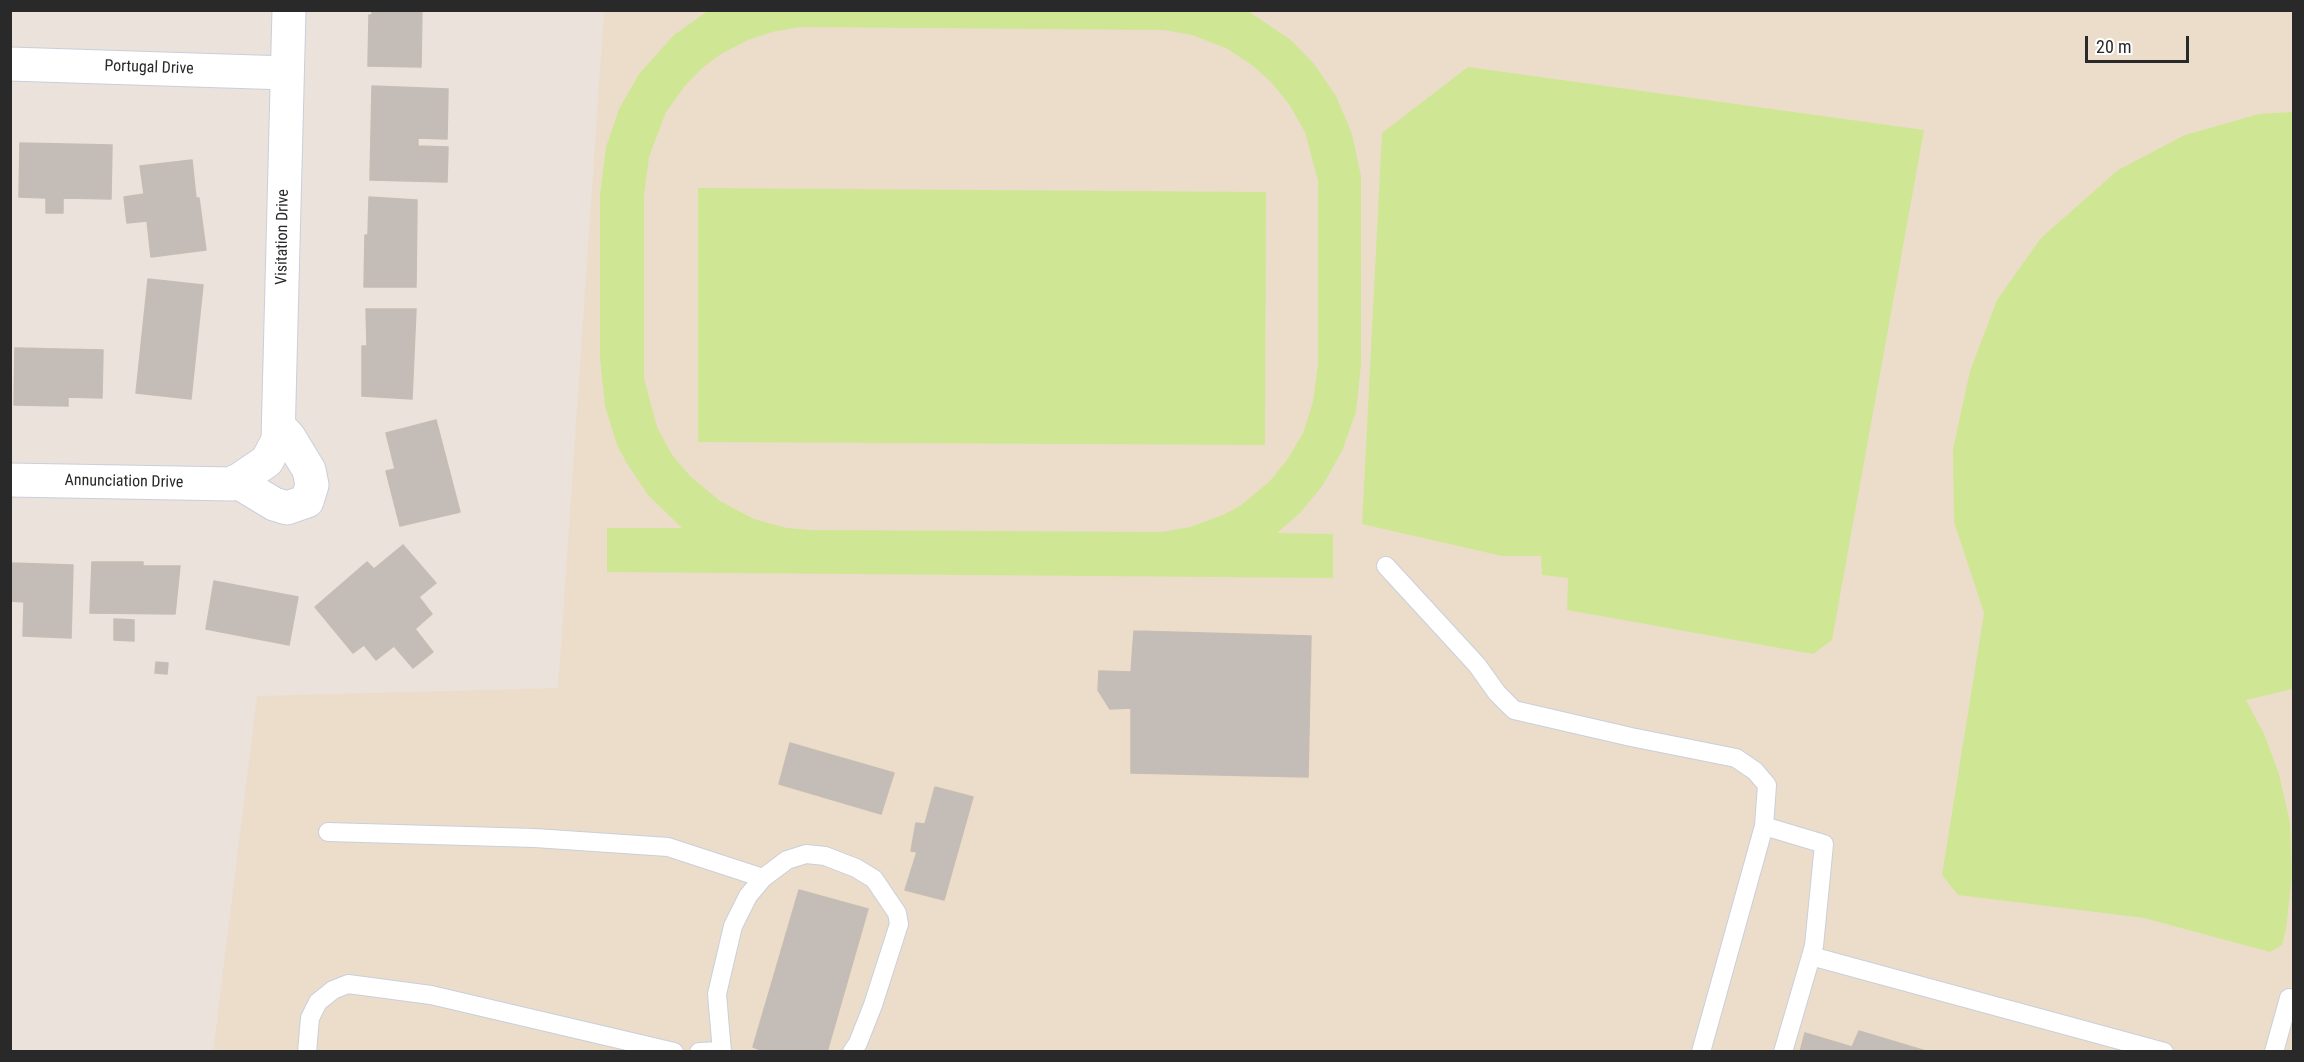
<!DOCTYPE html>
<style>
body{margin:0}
#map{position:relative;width:2304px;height:1062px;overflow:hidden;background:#ebe2db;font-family:"Roboto Condensed",sans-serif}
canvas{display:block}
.frame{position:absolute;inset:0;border:12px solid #292929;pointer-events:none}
.scale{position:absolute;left:2085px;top:36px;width:104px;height:27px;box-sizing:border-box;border:3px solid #292929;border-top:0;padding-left:8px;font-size:18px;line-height:21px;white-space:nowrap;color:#292929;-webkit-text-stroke:4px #fff;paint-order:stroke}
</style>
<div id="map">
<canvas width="2304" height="1062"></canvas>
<div class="frame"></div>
<div class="scale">20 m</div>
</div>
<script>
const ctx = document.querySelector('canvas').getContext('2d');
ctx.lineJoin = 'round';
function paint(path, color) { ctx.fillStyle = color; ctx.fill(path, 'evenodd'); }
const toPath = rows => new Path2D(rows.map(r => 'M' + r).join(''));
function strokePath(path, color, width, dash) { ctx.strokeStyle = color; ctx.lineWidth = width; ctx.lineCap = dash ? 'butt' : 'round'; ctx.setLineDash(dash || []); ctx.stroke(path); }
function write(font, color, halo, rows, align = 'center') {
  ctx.font = font + ' "Roboto Condensed",sans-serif'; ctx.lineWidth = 6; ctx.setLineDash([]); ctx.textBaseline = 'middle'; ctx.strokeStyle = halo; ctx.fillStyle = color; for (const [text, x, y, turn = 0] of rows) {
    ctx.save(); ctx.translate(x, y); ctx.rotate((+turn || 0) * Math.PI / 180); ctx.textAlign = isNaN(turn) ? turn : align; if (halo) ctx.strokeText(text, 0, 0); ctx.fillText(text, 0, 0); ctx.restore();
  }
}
const education = toPath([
 [604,11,2293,11,2293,1051,213,1052,257,696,558,688]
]);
const pitch = toPath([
 [709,10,1248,11,1291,40,1314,64,1336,96,1352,134,1361,176,1361,365,1356,412,1342,451,1323,485,1300,513,1277,533,1333,534,1333,578,607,572,607,528,682,528,648,495,626,462,617,445,605,406,600,358,600,195,606,147,619,109,639,74,674,35],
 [800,27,1164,30,1192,35,1226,48,1252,65,1271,82,1289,104,1305,132,1318,181,1318,364,1313,402,1303,433,1287,460,1269,482,1240,506,1223,515,1190,527,1162,532,812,530,787,528,754,519,720,501,691,477,672,455,657,427,644,378,644,196,649,157,666,112,684,87,702,68,721,54,748,40,772,32],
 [1468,67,1924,130,1832,640,1813,654,1567,610,1568,578,1542,575,1541,556,1502,556,1362,524,1382,133],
 [2293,112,2293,689,2246,700,2264,734,2279,774,2290,823,2292,875,2286,930,2282,945,2270,952,2144,918,1958,895,1942,875,1984,613,1954,522,1953,449,1970,371,1997,300,2041,238,2118,170,2185,135,2259,114],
 [698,188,1266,192,1265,445,698,442]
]);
const building = toPath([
 [372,10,422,10,421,67,368,66,369,15,372,15,372,10],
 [372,86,448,89,447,139,418,138,418,146,448,147,447,182,370,180,372,86],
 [20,143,112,145,111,199,63,198,63,213,46,213,46,198,19,197,20,143],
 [192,160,196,198,199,198,206,250,151,257,147,221,127,223,124,197,144,194,140,166,192,160],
 [369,197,417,200,416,287,364,287,365,235,368,235,369,197],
 [148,279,203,285,191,399,136,393,148,279],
 [366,309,416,309,412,399,362,396,362,346,367,346,366,309],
 [15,348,103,350,102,398,68,397,68,406,14,405,15,348],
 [436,420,460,512,400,526,386,471,395,469,386,433,436,420],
 [403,545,436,583,419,597,432,614,415,629,433,652,413,668,394,646,376,660,364,645,353,653,315,607,367,562,374,569,403,545],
 [92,562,143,562,143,566,180,566,175,614,90,613,92,562],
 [10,563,73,565,71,638,23,636,24,602,10,601,10,563],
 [214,581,298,597,289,645,206,629,214,581],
 [114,619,134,620,134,641,114,640,114,619],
 [1134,631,1311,636,1308,777,1131,773,1131,708,1110,709,1098,690,1099,671,1131,672,1134,631],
 [156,662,168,663,167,674,155,673,156,662],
 [790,743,894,773,881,814,779,784,790,743],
 [935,787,973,797,944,900,905,890,917,852,911,851,916,823,925,824,935,787],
 [799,890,868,909,827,1052,766,1052,753,1047,799,890],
 [1859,1031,1929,1052,1800,1052,1805,1033,1852,1047,1859,1031]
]);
const lane = toPath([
 [1386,566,1477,665,1497,693,1514,710,1631,737,1736,758,1755,771,1767,785,1764,826],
 [328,832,535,838,668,847,763,878],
 [1811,956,2164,1052],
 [307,1052,310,1018,318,1002,333,990,348,984,431,995,674,1052],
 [699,1052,722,1051],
 [722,1052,717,994,733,926,748,896,763,878,787,860,806,854,825,856,856,868,874,879,897,913,899,924,873,1005,858,1043,852,1052],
 [1701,1052,1764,826,1824,844,1814,946,1783,1052],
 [2274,1052,2289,998]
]);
const street = toPath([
 [10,64,287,73],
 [10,480,233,484,267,461,278,440,289,10],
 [236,481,274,504,287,508,307,501,312,485,309,470,289,437,279,426]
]);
const streetNames = [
 ["Portugal Drive",149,68,2],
 ["Visitation Drive",283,237,-89],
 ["Annunciation Drive",124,482,1]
];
paint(education, '#ecddca');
paint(pitch, '#cfe794');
paint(building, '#c3bcb7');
strokePath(building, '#c6bdb4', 1.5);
strokePath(lane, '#c9cfda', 20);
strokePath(street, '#c9cfda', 35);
strokePath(lane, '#fff', 18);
strokePath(street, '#fff', 33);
write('16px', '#292929', '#fff', streetNames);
</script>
